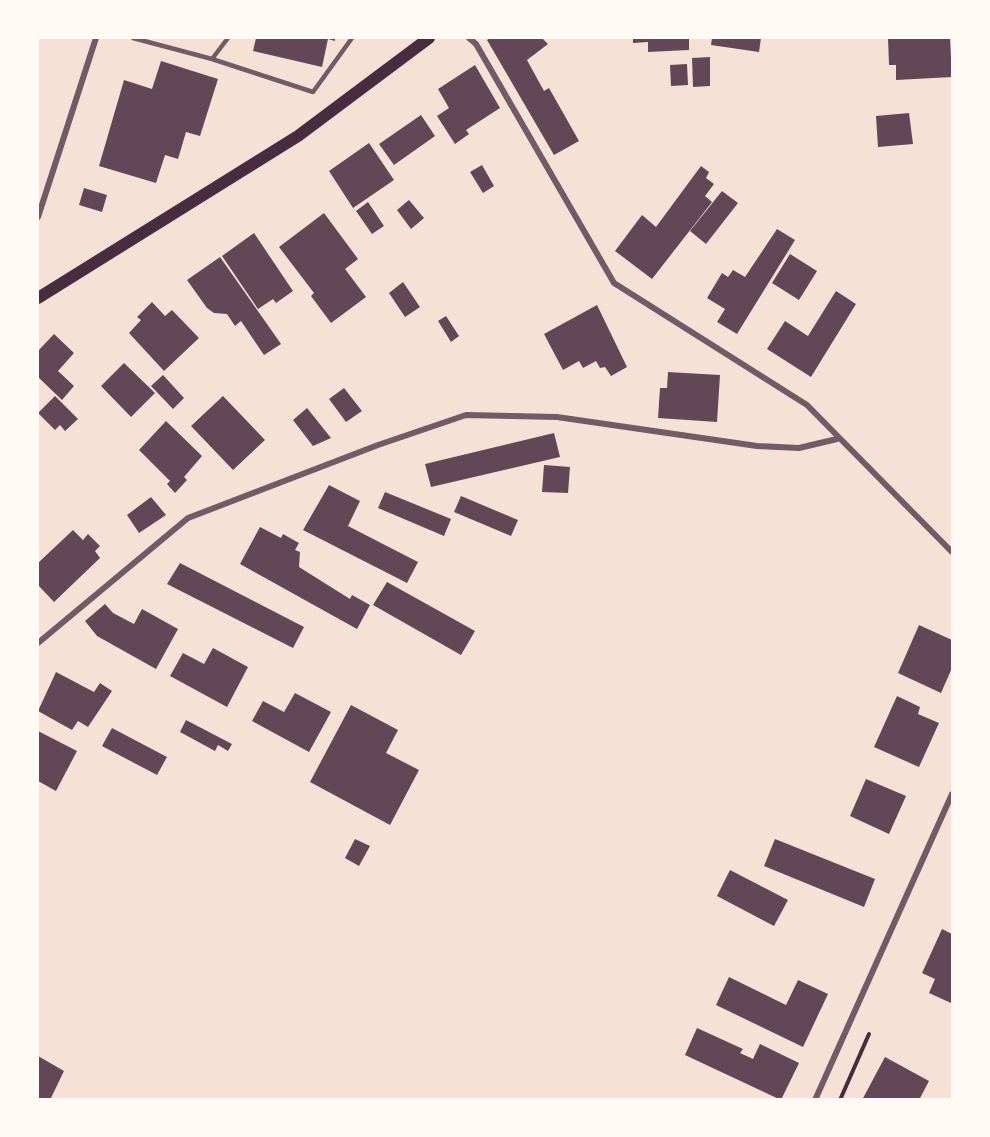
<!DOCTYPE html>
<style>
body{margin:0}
#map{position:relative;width:990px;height:1137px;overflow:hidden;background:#f7e1d7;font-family:Bitter,serif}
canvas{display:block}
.frame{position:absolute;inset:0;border:39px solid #fffaf5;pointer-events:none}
</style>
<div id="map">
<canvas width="990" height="1137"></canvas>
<div class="frame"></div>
</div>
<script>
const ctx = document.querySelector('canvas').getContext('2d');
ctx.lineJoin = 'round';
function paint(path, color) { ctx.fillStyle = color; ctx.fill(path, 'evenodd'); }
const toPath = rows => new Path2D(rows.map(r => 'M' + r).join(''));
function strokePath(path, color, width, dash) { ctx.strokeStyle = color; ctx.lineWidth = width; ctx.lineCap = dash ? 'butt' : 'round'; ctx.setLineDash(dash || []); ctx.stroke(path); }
const building = toPath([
 [256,38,335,38,335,41,328,39,322,67,253,51],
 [490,38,542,38,548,44,527,60,544,91,549,88,579,141,554,155,487,40],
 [633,38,689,38,689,50,648,52,648,42,633,43],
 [712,38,761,38,759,52,711,45],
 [888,38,950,38,952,77,896,80,896,65,889,65],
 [710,57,710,86,693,87,692,58],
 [161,61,218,79,200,136,186,132,178,159,165,155,156,183,99,166,124,80,152,89],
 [687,64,688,85,671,86,670,65],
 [475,65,500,108,466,130,469,134,455,144,437,116,449,108,438,89],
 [909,113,913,144,878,147,876,116],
 [421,115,435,136,394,165,379,144],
 [369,143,394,180,353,208,329,171],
 [482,165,494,186,483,193,470,172],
 [701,166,709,172,706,178,714,184,705,196,712,202,652,279,615,251,642,215,656,227],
 [84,188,107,195,102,212,79,205],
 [722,191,738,203,706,244,690,231],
 [409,200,424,218,411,229,397,210],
 [368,202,384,226,372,234,356,211],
 [324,213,358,259,345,269,366,297,331,323,311,296,314,293,279,247],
 [777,229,795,240,737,334,717,322,725,309,707,298,722,273,728,277,733,270,745,277],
 [254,233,293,291,276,303,273,299,258,309,222,256],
 [790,254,817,271,799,300,772,283],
 [220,257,281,344,264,355,241,321,235,326,227,314,214,313,207,308,187,280],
 [403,282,420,307,405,317,389,293],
 [836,291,856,304,811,377,767,349,785,321,808,336],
 [152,302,165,316,172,310,199,338,164,371,129,333,141,320,137,317],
 [597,305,627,367,611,376,605,367,600,368,596,361,583,368,579,361,563,370,544,334],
 [446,316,459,336,451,342,438,321],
 [54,334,74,353,58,371,74,386,62,400,38,377,38,351],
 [124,363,155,393,131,417,101,386],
 [668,372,720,375,717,422,658,418,660,388,667,388],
 [163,375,184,398,173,409,151,386],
 [344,388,362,411,346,422,329,399],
 [55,396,78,419,65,431,60,425,55,430,38,413],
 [223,396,265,440,233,470,191,426],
 [307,408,331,438,313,446,293,420],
 [166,421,202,456,184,477,187,480,175,493,167,484,170,481,139,450],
 [554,433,560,457,431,487,425,464],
 [544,465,570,467,568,493,542,492],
 [329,485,360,501,348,526,418,562,407,583,303,530],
 [385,492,451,519,444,536,378,508],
 [461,496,518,520,511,536,454,512],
 [151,497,166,515,139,533,127,515],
 [260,527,281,538,283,534,299,543,295,550,300,552,299,567,350,599,352,595,370,605,357,629,240,564],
 [73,530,83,540,88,534,100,546,95,551,100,558,54,602,38,585,38,563],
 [180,563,304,627,293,648,167,584],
 [387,582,475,631,461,655,373,605],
 [105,604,113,613,134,624,142,609,178,629,156,669,97,636,85,621],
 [919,625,952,640,952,668,941,693,898,673],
 [213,648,248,667,227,707,170,676,183,653,204,664],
 [56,672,94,692,100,683,112,691,88,727,78,721,72,730,38,711],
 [295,693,331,712,309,752,252,721,263,701,284,712],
 [897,696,920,707,918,714,939,723,919,767,874,747],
 [351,705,398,730,386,753,419,770,390,825,310,782],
 [186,720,232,744,228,751,218,745,215,751,180,732],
 [112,728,167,757,157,775,102,746],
 [38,731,77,751,56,791,38,781],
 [866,779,906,796,889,834,850,816],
 [355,839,370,846,359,866,345,858],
 [775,839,875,879,864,907,764,866],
 [730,870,788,900,774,926,717,896],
 [942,929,952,934,951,1003,929,993,935,979,922,973],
 [729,977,786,1005,798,980,828,994,803,1047,716,1005],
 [697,1028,743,1049,740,1053,753,1059,760,1044,799,1063,781,1100,685,1055],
 [38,1056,64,1071,50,1100,38,1100],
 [885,1057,929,1081,919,1100,862,1100]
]);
const path = toPath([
 [840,1100,869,1034]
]);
const service = toPath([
 [133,38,212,59],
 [228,38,212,59,313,92,352,38]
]);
const minor = toPath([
 [469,38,476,44,614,283,807,405,952,552],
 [38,217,96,38],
 [38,643,188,518,378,445,466,415,557,417,757,446,799,448,837,439],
 [815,1100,952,794]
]);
const secondary = toPath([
 [38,298,298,136,429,38]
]);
paint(building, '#644757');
strokePath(path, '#4a2c40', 4);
strokePath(service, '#755966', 4.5);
strokePath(minor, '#755966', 6);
strokePath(secondary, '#4a2c40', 12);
</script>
